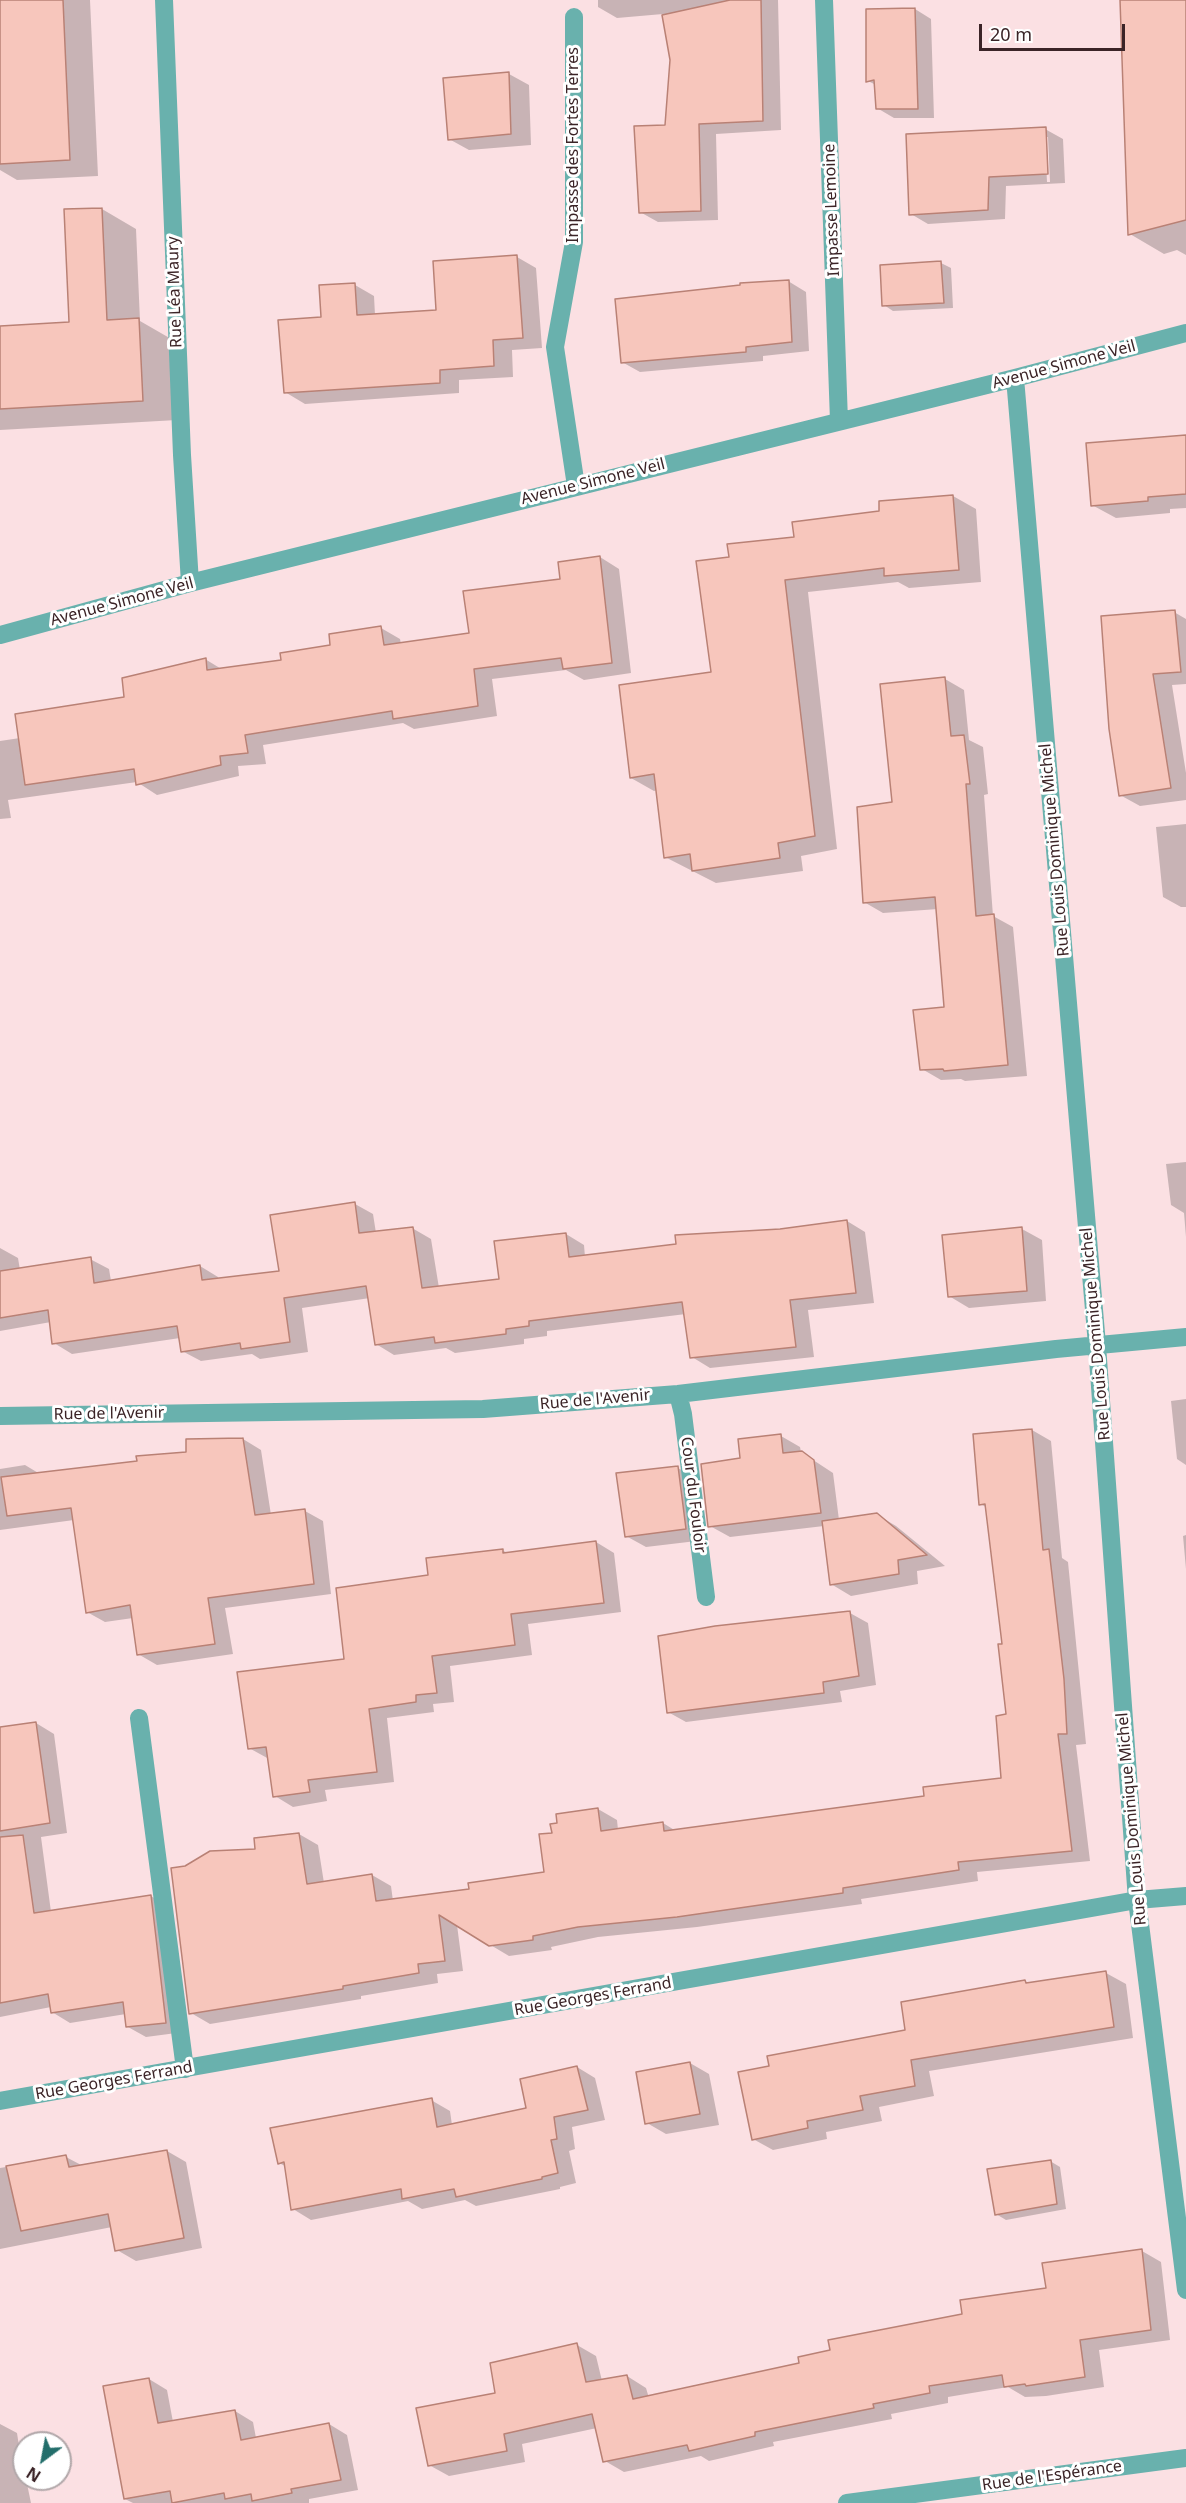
<!DOCTYPE html>
<meta charset="utf-8">
<style>
body{margin:0}
#map{position:relative;width:1186px;height:2503px;overflow:hidden;background:#fbe0e3;font-family:"Noto Sans",sans-serif}
canvas{display:block}
.north{position:absolute;left:12px;top:2431px;width:60px;height:60px;box-sizing:border-box;background:#fff;border:2px solid #b1a7a9;border-radius:50%;rotate:212deg;font-size:16px;font-weight:700;line-height:24px;text-align:center;color:#3b2427}
.north::after{content:'';display:block;margin:auto;width:21px;height:27px;background:#236e6b;clip-path:polygon(50% 0,100% 100%,50% 72%,0 100%)}
.scale{position:absolute;left:979px;top:24px;width:146px;height:27px;box-sizing:border-box;border:3px solid #3b2427;border-top:0;padding-left:8px;font-size:18px;line-height:21px;white-space:nowrap;color:#3b2427;-webkit-text-stroke:4px #fff;paint-order:stroke}
</style>
<div id="map">
<canvas width="1186" height="2503"></canvas>
<div class="north">N</div>
<div class="scale">20 m</div>
</div>
<script>
const ctx = document.querySelector('canvas').getContext('2d');
ctx.lineJoin = 'round';
function paint(path, color) { ctx.fillStyle = color; ctx.fill(path, 'evenodd'); }
const toPath = rows => new Path2D(rows.map(r => 'M' + r).join(''));
function strokePath(path, color, width, dash) { ctx.strokeStyle = color; ctx.lineWidth = width; ctx.lineCap = dash ? 'butt' : 'round'; ctx.setLineDash(dash || []); ctx.stroke(path); }
function write(font, color, halo, rows, align = 'center') {
  ctx.font = font + ' "Noto Sans",sans-serif'; ctx.lineWidth = 6; ctx.setLineDash([]); ctx.textBaseline = 'middle'; ctx.strokeStyle = halo; ctx.fillStyle = color; for (const [text, x, y, turn = 0] of rows) {
    ctx.save(); ctx.translate(x, y); ctx.rotate((+turn || 0) * Math.PI / 180); ctx.textAlign = isNaN(turn) ? turn : align; if (halo) ctx.strokeText(text, 0, 0); ctx.fillText(text, 0, 0); ctx.restore();
  }
}
const shadow = toPath([
 [0,0,90,0,98,176,17,180,0,170],
 [598,0,778,0,781,130,716,134,718,220,658,222,640,212,667,126,672,60,663,14,617,18,598,7],
 [1121,0,1186,0,1186,255,1177,250,1164,254,1130,234],
 [915,9,931,19,934,118,894,118,877,108,876,85,868,81],
 [509,74,529,85,531,145,469,150,449,139],
 [1045,129,1063,139,1065,183,1006,186,1005,219,928,224,911,214],
 [1045,137,1048,137,1050,182,1047,182],
 [102,209,136,229,140,321,173,340,177,420,0,430,0,328,71,324],
 [517,257,536,268,542,348,512,350,513,377,459,380,459,393,305,404,285,392,322,318,355,285,374,296,375,315,438,312],
 [941,263,951,268,953,308,893,311,884,305],
 [788,281,806,292,809,351,763,356,763,361,640,372,622,362],
 [1186,437,1186,508,1170,509,1170,513,1116,518,1092,505],
 [953,496,976,509,981,582,909,588,898,582,808,592,837,849,801,856,803,871,716,883,665,857,658,790,654,791,631,778,713,674,730,558,881,512],
 [600,557,619,569,631,673,584,680,566,670,492,679,497,716,414,729,403,723,263,745,266,764,238,766,239,776,157,795,137,782,8,800,11,818,0,819,0,741,20,738,126,698,205,659,223,670,282,661,381,628,400,639,401,644,470,634],
 [1174,612,1186,619,1186,684,1172,685,1186,773,1186,800,1140,806,1120,795,1110,729],
 [945,679,964,690,969,740,983,747,988,794,984,795,993,916,1013,927,1027,1076,965,1081,961,1079,941,1080,922,1069,945,1008,938,909,883,913,864,902,893,804],
 [1186,824,1186,907,1181,907,1163,897,1156,827],
 [1186,1162,1186,1237,1184,1213,1171,1205,1166,1164],
 [355,1204,373,1214,376,1233,412,1228,431,1239,439,1288,500,1280,566,1234,584,1245,585,1257,847,1221,865,1232,874,1303,808,1310,814,1357,710,1368,692,1357,686,1314,547,1331,547,1336,524,1339,524,1344,455,1353,446,1348,394,1355,376,1344,370,1298,302,1308,308,1352,260,1359,252,1354,201,1361,182,1351,180,1338,72,1354,54,1343,51,1322,0,1331,0,1248,18,1258,20,1270,90,1259,109,1269,111,1281,200,1266,218,1277,219,1280,281,1273],
 [1022,1229,1042,1240,1046,1301,969,1308,949,1296],
 [1186,1399,1186,1465,1177,1459,1171,1401],
 [1032,1430,1051,1441,1062,1558,1068,1562,1086,1744,1076,1745,1090,1861,977,1872,978,1881,861,1899,862,1904,697,1927,598,1937,551,1947,552,1950,509,1956,457,1925,463,1971,437,1974,438,1983,361,1996,361,1999,210,2024,191,2013,257,1851,299,1834,318,1845,324,1883,372,1875,391,1886,393,1901,470,1890,545,1873,554,1834,598,1809,617,1820,618,1830,663,1823,676,1831,926,1798,1003,1779,1007,1716,1004,1645,986,1507,980,1504,975,1435],
 [781,1436,800,1447,801,1452,833,1473,839,1520,876,1514,896,1526,945,1566,917,1571,918,1584,851,1596,831,1584,824,1526,730,1537,710,1526,742,1459],
 [243,1439,261,1450,271,1515,305,1511,323,1521,331,1594,225,1608,233,1654,157,1665,138,1654,133,1618,105,1622,87,1612,74,1520,0,1530,0,1469,25,1465,40,1474,139,1462],
 [678,1468,698,1479,705,1540,646,1547,626,1536],
 [1186,1535,1186,1569,1183,1536],
 [596,1542,614,1553,621,1612,528,1624,532,1655,450,1666,454,1702,433,1704,434,1712,387,1718,394,1782,325,1790,327,1801,293,1807,275,1796,269,1759,249,1748,345,1660,430,1577,502,1550,509,1554],
 [850,1613,868,1623,876,1685,840,1691,842,1702,686,1722,668,1712],
 [36,1723,54,1734,67,1833,41,1837,51,1912,151,1896,169,1907,184,2032,146,2037,128,2027,126,2014,70,2023,52,2012,51,2007,0,2017,0,1728],
 [1106,1973,1126,1984,1133,2038,929,2071,934,2096,879,2107,882,2121,826,2132,827,2139,773,2150,753,2139,771,2068,907,2031,1025,1982,1028,1984],
 [690,2063,709,2074,719,2125,666,2134,647,2123],
 [577,2067,595,2078,605,2120,572,2127,575,2149,569,2151,576,2183,560,2187,560,2189,476,2206,465,2200,422,2209,408,2201,311,2220,293,2209,287,2167,279,2163,431,2100,450,2111,452,2125,528,2110],
 [167,2151,186,2162,202,2248,136,2261,117,2250,112,2227,0,2249,0,2168,66,2157,83,2166],
 [1050,2161,1060,2167,1066,2209,1006,2220,996,2214],
 [1142,2251,1161,2262,1170,2340,1099,2350,1104,2387,1046,2396,1025,2397,1008,2387,948,2397,948,2403,891,2414,892,2419,773,2442,774,2446,709,2461,701,2456,624,2472,605,2461,597,2428,522,2444,525,2462,449,2476,429,2465,497,2394,577,2345,596,2356,602,2381,627,2376,646,2388,649,2398,801,2364,1048,2289],
 [149,2379,167,2390,173,2422,235,2411,253,2422,256,2438,329,2424,347,2435,358,2490,309,2499,309,2503,133,2503,125,2499],
 [0,2424,17,2433,24,2479,26,2479,31,2503,0,2503]
]);
const building = toPath([
 [0,0,63,0,70,160,0,164,0,0],
 [730,0,761,0,763,121,699,124,701,211,639,213,634,126,665,125,670,60,662,15,730,0],
 [1120,0,1186,0,1186,220,1128,235,1120,0],
 [915,8,918,109,876,109,874,80,866,82,866,9,915,8],
 [509,72,511,134,448,140,443,78,509,72],
 [1046,127,1048,174,989,177,988,210,909,215,906,134,1046,127],
 [102,208,107,320,139,318,143,401,0,409,0,326,69,322,64,209,102,208],
 [517,255,523,338,493,340,494,366,440,370,440,383,284,393,278,320,321,317,319,285,355,283,357,315,436,310,433,261,517,255],
 [941,261,944,303,882,306,880,265,941,261],
 [789,280,792,342,746,347,746,352,621,363,615,299,740,285,740,283,789,280],
 [1186,435,1186,494,1148,497,1148,501,1091,506,1086,443,1186,435],
 [953,495,959,570,884,576,884,568,785,580,815,836,778,843,780,858,692,871,690,854,664,858,654,774,630,778,619,685,711,672,696,561,729,557,727,544,794,537,792,522,879,511,879,501,953,495],
 [600,556,612,663,563,669,561,658,474,669,478,706,393,719,392,711,245,735,248,753,220,756,221,765,136,785,134,769,25,785,15,714,124,697,122,678,206,658,207,670,281,660,280,653,330,645,329,634,381,626,384,645,469,633,463,591,560,579,558,562,600,556],
 [1175,610,1181,672,1153,674,1171,788,1119,796,1109,729,1101,616,1175,610],
 [945,677,951,736,964,735,970,784,966,784,976,916,994,914,1008,1065,944,1071,943,1069,920,1070,913,1010,944,1007,935,897,863,903,857,807,892,802,880,684,945,677],
 [355,1202,359,1233,413,1227,422,1288,499,1279,494,1241,566,1233,569,1257,676,1244,675,1235,780,1229,847,1220,856,1293,790,1300,796,1347,690,1358,682,1302,529,1321,529,1326,506,1329,506,1334,435,1343,434,1337,375,1345,366,1286,284,1298,290,1342,241,1349,240,1343,181,1352,177,1326,52,1344,48,1310,0,1318,0,1271,91,1257,94,1283,200,1265,202,1280,279,1271,270,1215,355,1202],
 [1022,1227,1027,1291,948,1297,942,1235,1022,1227],
 [1032,1429,1043,1550,1049,1549,1064,1679,1067,1734,1058,1734,1072,1851,958,1862,959,1870,843,1888,843,1893,677,1917,578,1927,533,1936,533,1940,489,1946,439,1915,445,1961,418,1964,419,1973,343,1986,343,1989,189,2014,171,1868,185,1866,210,1851,255,1849,254,1838,299,1833,307,1884,372,1874,376,1901,469,1889,468,1883,544,1872,539,1834,552,1833,550,1824,557,1823,556,1814,598,1808,601,1831,663,1822,664,1831,924,1796,923,1787,1001,1778,996,1716,1006,1714,998,1644,1002,1644,985,1504,979,1505,973,1434,1032,1429],
 [781,1434,783,1453,802,1451,814,1460,821,1513,708,1527,701,1464,740,1458,738,1439,781,1434],
 [243,1438,255,1515,305,1509,314,1584,208,1598,215,1644,137,1655,130,1605,86,1613,71,1508,7,1516,1,1477,137,1461,136,1456,186,1452,186,1439,243,1438],
 [678,1466,686,1529,625,1537,616,1473,678,1466],
 [877,1513,927,1555,898,1560,899,1574,830,1585,822,1521,877,1513],
 [596,1541,604,1603,511,1614,515,1645,432,1656,437,1693,416,1695,416,1702,369,1709,377,1772,308,1780,310,1792,273,1797,266,1747,248,1749,237,1672,344,1659,336,1588,428,1575,426,1558,503,1549,503,1553,596,1541],
 [850,1611,859,1676,823,1682,824,1693,667,1713,658,1636,715,1626,850,1611],
 [36,1722,50,1823,0,1831,0,1727,36,1722],
 [23,1835,34,1913,151,1895,166,2023,126,2027,123,2002,51,2013,48,1994,0,2003,0,1837,23,1835],
 [1106,1971,1114,2027,911,2060,915,2086,860,2096,863,2110,807,2121,808,2128,752,2140,738,2072,769,2066,767,2056,905,2030,901,2002,1025,1980,1026,1983,1106,1971],
 [690,2062,700,2114,645,2124,636,2072,690,2062],
 [577,2066,588,2110,554,2117,557,2139,551,2140,558,2173,542,2177,542,2179,456,2197,454,2189,402,2199,401,2189,291,2210,284,2162,278,2164,270,2128,432,2098,437,2127,526,2108,520,2079,577,2066],
 [167,2150,184,2238,115,2251,108,2214,21,2231,6,2166,66,2155,69,2167,167,2150],
 [1051,2160,1057,2204,995,2215,987,2169,1051,2160],
 [1142,2249,1151,2330,1080,2340,1085,2377,1026,2386,1025,2384,1004,2387,1002,2375,929,2386,930,2393,873,2404,874,2408,755,2432,755,2436,689,2451,687,2445,603,2462,592,2414,504,2434,507,2451,428,2466,416,2408,495,2393,490,2363,577,2343,586,2382,627,2375,633,2399,799,2363,798,2357,830,2350,828,2340,962,2314,960,2300,1046,2288,1042,2263,1142,2249],
 [149,2378,158,2423,235,2410,241,2440,329,2423,341,2480,291,2489,292,2493,252,2501,251,2494,225,2499,224,2493,172,2503,170,2491,124,2499,103,2386,149,2378]
]);
const minor = toPath([
 [164,0,182,455,190,583],
 [824,0,839,421],
 [574,17,574,242,555,347,576,486],
 [1015,378,1097,1345,1137,1900,1186,2290],
 [0,635,190,583,1015,378,1186,333],
 [678,1394,683,1414,706,1597],
 [0,1416,483,1409,678,1394,1056,1349,1186,1337],
 [139,1718,185,2069],
 [0,2101,1137,1900,1186,1896],
 [847,2503,1186,2458]
]);
const streetNames = [
 ["Impasse des Fortes Terres",573,145,-90],
 ["Impasse Lemoine",832,210,-92],
 ["Rue Léa Maury",175,292,-92],
 ["Avenue Simone Veil",1064,365,-15],
 ["Avenue Simone Veil",593,482,-14],
 ["Avenue Simone Veil",122,602,-15],
 ["Rue Louis Dominique Michel",1055,850,-95],
 ["Rue Louis Dominique Michel",1096,1334,-95],
 ["Rue de l'Avenir",595,1400,-5],
 ["Rue de l'Avenir",109,1414,-1],
 ["Cour du Fouloir",693,1495,83],
 ["Rue Louis Dominique Michel",1132,1819,-95],
 ["Rue Georges Ferrand",593,1997,-10],
 ["Rue Georges Ferrand",114,2081,-10],
 ["Rue de l'Espérance",1052,2476,-8]
];
paint(shadow, '#0003');
paint(building, '#f7c6bc');
strokePath(building, '#b98175', 1.5);
strokePath(minor, '#69b1ad', 18);
write('16px', '#3b2427', '#fff', streetNames);
</script>
